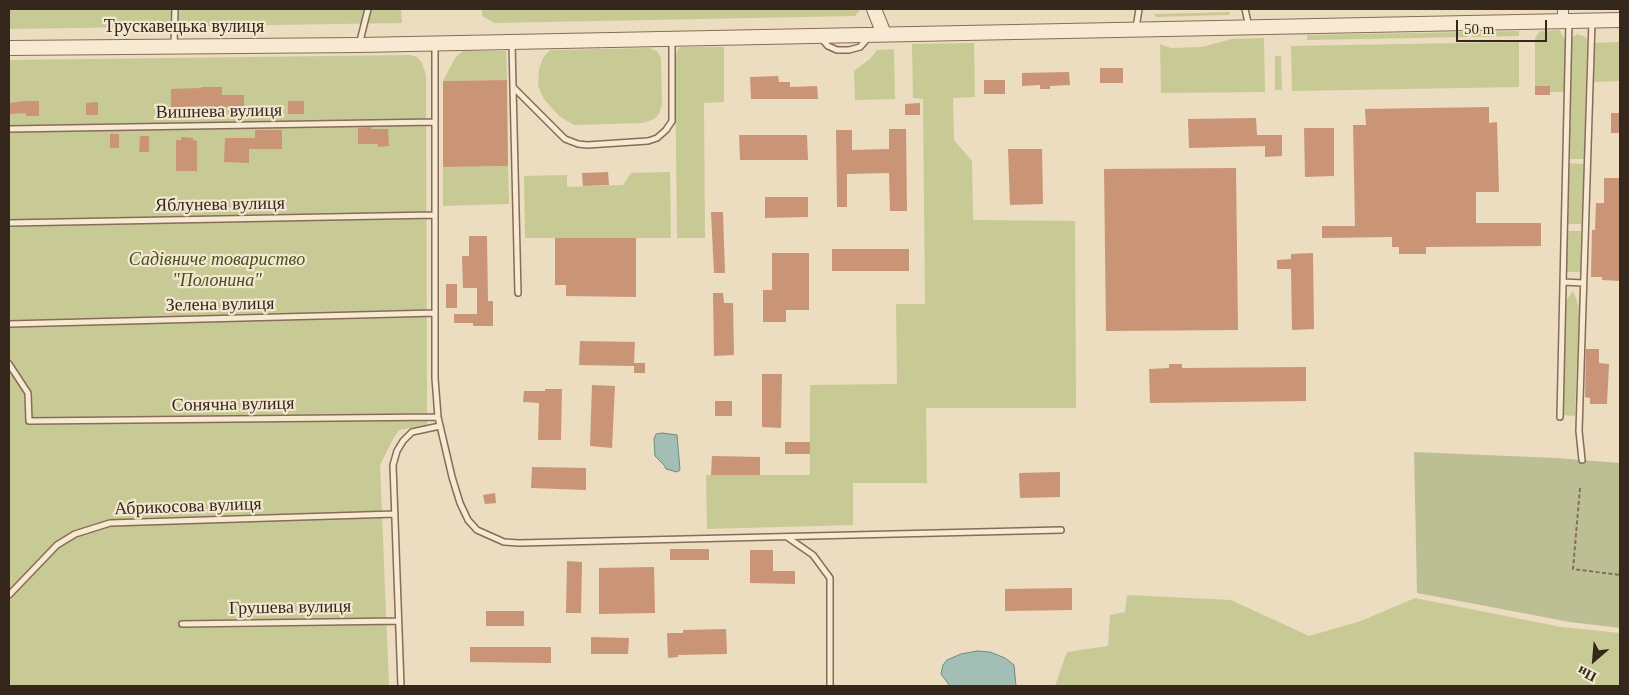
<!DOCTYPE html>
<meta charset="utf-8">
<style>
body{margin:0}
#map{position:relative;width:1629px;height:695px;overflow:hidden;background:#ecdcc0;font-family:"Times New Roman",serif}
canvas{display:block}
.frame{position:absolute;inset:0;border:10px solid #35271c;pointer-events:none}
.north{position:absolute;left:1569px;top:635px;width:50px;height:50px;-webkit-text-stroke:4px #f4e7cf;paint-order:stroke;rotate:207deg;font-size:14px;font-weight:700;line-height:20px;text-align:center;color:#35271c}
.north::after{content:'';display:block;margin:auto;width:18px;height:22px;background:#35271c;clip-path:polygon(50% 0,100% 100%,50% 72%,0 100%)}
.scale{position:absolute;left:1456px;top:20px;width:91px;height:22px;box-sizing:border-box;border:2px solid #35271c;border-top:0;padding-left:6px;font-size:15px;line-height:18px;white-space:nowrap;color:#35271c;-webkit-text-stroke:4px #f4e7cf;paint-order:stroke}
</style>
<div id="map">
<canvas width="1629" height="695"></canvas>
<div class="frame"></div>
<div class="north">Пн</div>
<div class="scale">50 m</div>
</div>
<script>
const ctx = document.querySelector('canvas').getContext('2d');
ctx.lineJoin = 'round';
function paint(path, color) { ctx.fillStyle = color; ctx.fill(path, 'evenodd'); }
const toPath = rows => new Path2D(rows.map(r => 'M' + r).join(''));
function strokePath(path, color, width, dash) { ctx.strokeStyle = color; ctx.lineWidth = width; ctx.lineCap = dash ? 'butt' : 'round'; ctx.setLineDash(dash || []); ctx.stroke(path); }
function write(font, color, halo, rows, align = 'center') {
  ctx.font = font + ' "Times New Roman",serif'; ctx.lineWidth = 4.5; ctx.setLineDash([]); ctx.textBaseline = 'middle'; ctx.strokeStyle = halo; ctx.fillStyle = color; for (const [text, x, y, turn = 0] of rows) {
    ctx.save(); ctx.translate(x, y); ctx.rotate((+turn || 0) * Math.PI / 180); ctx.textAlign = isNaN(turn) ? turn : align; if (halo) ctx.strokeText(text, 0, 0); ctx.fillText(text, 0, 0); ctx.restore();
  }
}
const green = toPath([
 [9,9,401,9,402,23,9,29],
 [482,9,861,9,855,16,495,23,482,16],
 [1230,12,1229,15,1156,17,1154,14],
 [1559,30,1566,41,1564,92,1550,92,1550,86,1535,86,1535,38,1540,31],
 [1519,31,1519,36,1472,37,1472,32],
 [1468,32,1468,37,1307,40,1307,35],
 [1577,34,1586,37,1587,41,1584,159,1569,159,1572,41,1573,37],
 [1264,38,1265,92,1161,93,1160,44,1171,48,1202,47,1232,39],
 [1519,42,1519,87,1292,91,1291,46],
 [1620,42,1620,81,1594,82,1595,43],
 [974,43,975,97,953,98,954,140,972,161,973,220,1075,221,1076,408,926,408,927,483,853,483,853,525,707,529,706,475,810,475,810,385,897,384,896,304,925,304,923,99,913,98,912,44],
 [681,47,724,47,724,102,704,103,705,238,677,238,675,58,678,49],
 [650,48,658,52,661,58,662,104,659,114,654,119,643,123,574,125,559,116,544,99,538,86,539,69,543,58,550,50],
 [894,49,895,99,855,100,854,71,870,59,877,50],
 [463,51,506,51,507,80,443,81,455,58],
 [410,55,417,57,422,63,426,75,427,425,399,430,393,439,380,465,389,686,9,686,9,60],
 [1275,56,1281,56,1282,90,1275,90],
 [1568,163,1584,164,1582,224,1567,224],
 [508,166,509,204,443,206,443,167],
 [670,172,671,238,525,238,524,176,567,175,567,187,623,185,631,173],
 [1567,231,1581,231,1580,272,1566,272],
 [1573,291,1579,307,1575,416,1562,415,1565,305,1567,299],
 [1127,595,1231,600,1309,636,1361,621,1415,598,1561,627,1620,633,1620,686,1055,686,1067,652,1108,646,1110,615,1125,612]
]);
const cemetery = toPath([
 [1414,452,1556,458,1620,463,1620,628,1570,622,1417,593]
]);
const water = toPath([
 [662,433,677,435,680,470,677,472,666,469,664,465,655,456,654,439,656,434,662,433],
 [977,651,990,652,1005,658,1014,665,1016,686,950,686,941,674,943,665,947,660,961,654,977,651]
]);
const building = toPath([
 [1100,68,1123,68,1123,83,1100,83],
 [1069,72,1070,85,1050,86,1050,89,1040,89,1040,85,1022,86,1022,73],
 [778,76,779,82,790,82,790,87,817,86,818,99,751,99,750,77],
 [507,80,508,166,443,167,443,81],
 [984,80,1005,80,1005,94,984,94],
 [1535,86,1550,86,1550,95,1535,95],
 [201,87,222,87,222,95,244,95,244,112,228,112,228,107,171,107,171,89,201,88],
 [26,101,39,101,39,116,26,116,26,113,9,114,9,103],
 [288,101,304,101,304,114,288,114],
 [98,102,98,115,86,115,86,103],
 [920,103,920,115,905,115,905,104],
 [1489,107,1489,123,1497,122,1499,192,1476,192,1476,223,1541,223,1541,246,1426,247,1426,254,1399,254,1399,247,1392,247,1392,237,1322,238,1322,226,1355,226,1353,125,1366,125,1365,109],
 [1611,113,1620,113,1620,133,1611,133],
 [1256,118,1257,135,1282,135,1282,156,1265,157,1265,146,1189,148,1188,119],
 [371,127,371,129,388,129,389,146,378,147,378,144,358,144,358,128],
 [1304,128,1334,128,1334,176,1305,177],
 [889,129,906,129,907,211,890,211,889,173,847,174,847,207,837,207,836,130,852,130,852,150,889,149],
 [255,130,282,130,282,149,249,149,249,163,224,162,225,138,255,138],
 [110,134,119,134,119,148,110,148],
 [739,135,807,135,808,160,740,160],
 [140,136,149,136,149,152,139,152],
 [181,137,193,138,193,140,197,141,197,171,176,171,176,140,181,140],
 [1008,149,1042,149,1043,204,1010,205],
 [1236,168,1238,330,1106,331,1104,169],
 [608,172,609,185,583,186,582,173],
 [1604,178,1620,178,1620,281,1602,280,1602,277,1591,277,1592,230,1595,230,1596,203,1604,203],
 [765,197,808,197,808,217,765,218],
 [711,212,723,212,725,273,714,273],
 [469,236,487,236,488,301,493,301,493,326,473,326,473,323,454,323,454,314,477,314,477,288,463,288,462,256,469,256],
 [555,238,636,238,636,297,566,296,566,285,555,285],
 [832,249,909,249,909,271,832,271],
 [772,253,809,253,809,310,786,310,786,322,763,322,763,290,772,290],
 [1313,253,1314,329,1292,330,1291,269,1277,269,1277,260,1291,259,1291,254],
 [446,284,457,284,457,308,446,308],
 [713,293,723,293,724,303,733,303,734,355,714,356],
 [580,341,635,342,634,363,645,363,645,373,634,373,634,366,579,365],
 [1586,349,1599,349,1599,363,1609,364,1607,404,1590,404,1590,398,1585,397],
 [1169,364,1182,364,1182,368,1306,367,1306,401,1150,403,1149,369,1169,368],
 [762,374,782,374,781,428,762,427],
 [592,385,615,386,612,448,590,446],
 [545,389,562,389,561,440,538,440,539,403,523,402,524,391,545,391],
 [715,401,732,401,732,416,715,416],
 [785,442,810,442,810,454,785,454],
 [712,456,760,457,760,475,711,475],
 [532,467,586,468,586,490,531,488],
 [1060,472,1060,497,1020,498,1019,473],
 [495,493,496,503,485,504,483,495],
 [670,549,709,549,709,560,670,560],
 [750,550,773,550,773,571,795,571,795,584,750,583],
 [567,561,582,562,581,613,566,613],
 [654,567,655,613,599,614,599,568],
 [1072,588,1072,610,1005,611,1005,589],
 [486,611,524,611,524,626,486,626],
 [726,629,727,654,678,655,678,657,668,658,667,633,683,633,683,630],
 [591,637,629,638,628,654,591,654],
 [470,647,551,647,551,663,470,662]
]);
const path = toPath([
 [1580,488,1573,569,1620,575]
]);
const service = toPath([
 [1245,9,1249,27],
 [1136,28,1139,9],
 [821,38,828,46,837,50,849,50,860,47,868,38],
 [512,43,513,87,565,139,578,144,587,145,648,141,657,138,666,130,672,121,672,41],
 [359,45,368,9],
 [174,46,175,9],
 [435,46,435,378,438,417,452,477,460,503,468,520,477,530,504,542,519,543,1061,530],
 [513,87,518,293],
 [9,129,435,122],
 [9,223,435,215],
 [1563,282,1583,283],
 [9,324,435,313],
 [9,364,28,393,29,421,438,417],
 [1560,417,1569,22],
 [1582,460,1579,431,1592,21],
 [787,537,813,555,830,578,830,686],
 [9,595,57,545,75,534,110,523,395,514],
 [182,624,398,621],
 [401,686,393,465,397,451,403,441,412,432,440,426]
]);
const minor = toPath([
 [1563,21,1563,9]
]);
const tertiary = toPath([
 [874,9,884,34],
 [9,48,359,45,1620,20]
]);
const streetNames = [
 ["Трускавецька вулиця",184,27],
 ["Вишнева вулиця",219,112,-1],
 ["Яблунева вулиця",220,205,-1],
 ["Зелена вулиця",220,305,-1],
 ["Сонячна вулиця",233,405,-1],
 ["Абрикосова вулиця",188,507,-2],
 ["Грушева вулиця",290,608,-1]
];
const parkNames = [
 ["Садівниче товариство",217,260],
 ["\"Полонина\"",217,281]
];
paint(green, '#c7ca94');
paint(cemetery, '#bcbf93');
paint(water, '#a3beb5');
strokePath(water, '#6a8c81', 1);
paint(building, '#ca9476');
strokePath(service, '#856d58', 8);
strokePath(minor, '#856d58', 12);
strokePath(tertiary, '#856d58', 16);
strokePath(path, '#856d58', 2, [4, 2.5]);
strokePath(service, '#f8ead2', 5);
strokePath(minor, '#f8ead2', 10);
strokePath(tertiary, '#f8ead2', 14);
write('18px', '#35271c', '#f4e7cf', streetNames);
write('italic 18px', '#485023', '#f4e7cf', parkNames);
</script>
